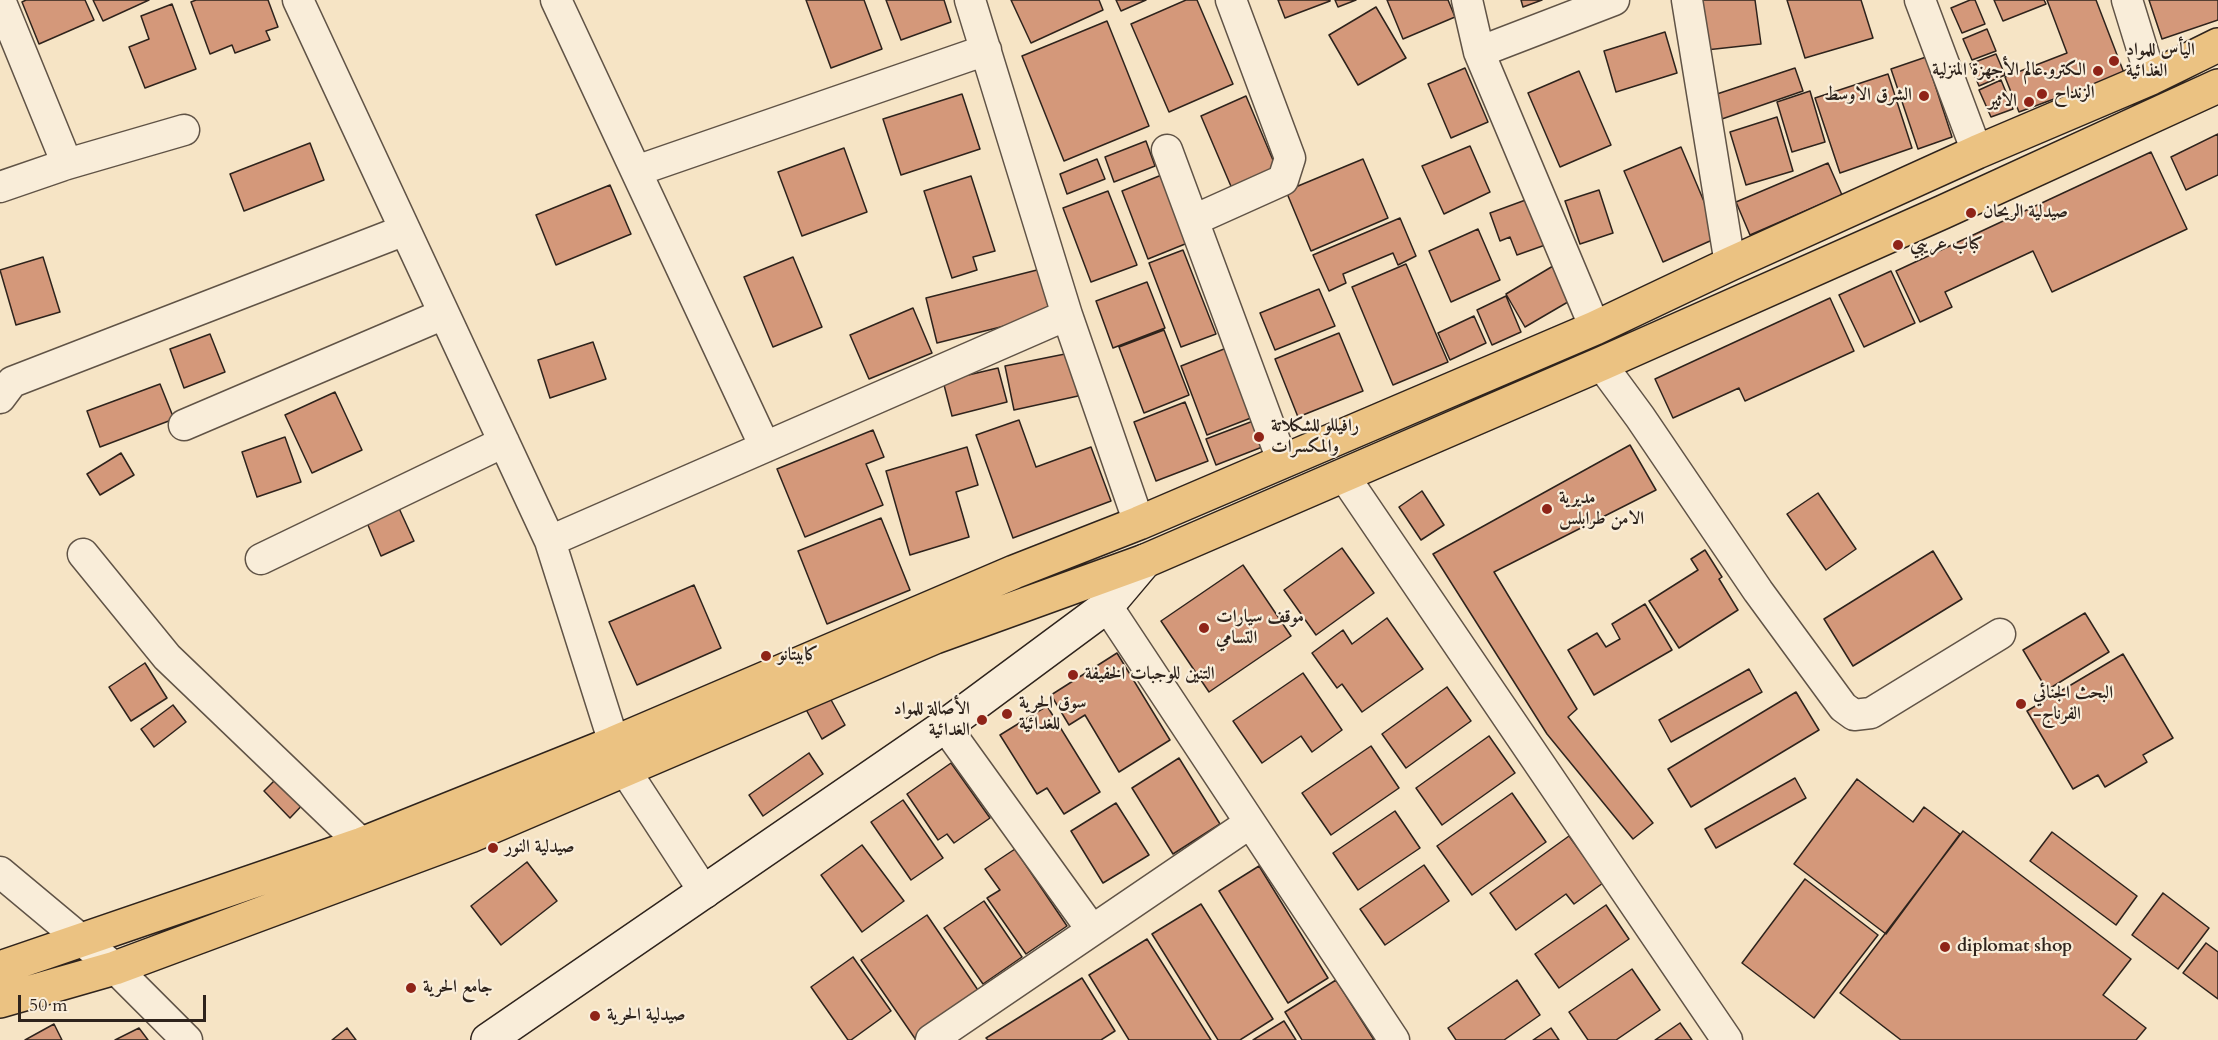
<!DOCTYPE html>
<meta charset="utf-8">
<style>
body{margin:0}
#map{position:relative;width:2218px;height:1040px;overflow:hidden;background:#f6e4c5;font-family:Cardo,serif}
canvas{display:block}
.scale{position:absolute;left:18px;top:995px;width:188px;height:27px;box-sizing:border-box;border:3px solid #2e231c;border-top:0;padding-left:8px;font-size:18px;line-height:21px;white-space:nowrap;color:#2e231c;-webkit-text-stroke:4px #f9edd9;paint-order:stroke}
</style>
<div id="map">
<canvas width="2218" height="1040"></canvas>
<div class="scale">50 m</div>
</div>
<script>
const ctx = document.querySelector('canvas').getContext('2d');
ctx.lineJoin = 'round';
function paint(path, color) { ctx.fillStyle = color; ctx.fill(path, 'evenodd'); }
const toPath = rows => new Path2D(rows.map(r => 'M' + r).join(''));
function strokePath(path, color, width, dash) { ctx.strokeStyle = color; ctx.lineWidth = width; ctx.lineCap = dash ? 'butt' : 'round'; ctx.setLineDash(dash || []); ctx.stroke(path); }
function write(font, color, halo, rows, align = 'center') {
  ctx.font = font + ' Cardo,Amiri,serif'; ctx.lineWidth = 4.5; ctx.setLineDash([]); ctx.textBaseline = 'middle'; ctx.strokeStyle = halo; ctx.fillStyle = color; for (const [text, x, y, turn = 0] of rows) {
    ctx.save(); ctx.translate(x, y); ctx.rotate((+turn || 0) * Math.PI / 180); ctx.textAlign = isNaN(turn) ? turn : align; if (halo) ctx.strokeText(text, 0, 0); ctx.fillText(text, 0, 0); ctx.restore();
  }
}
const building = toPath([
 [26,0,85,0,94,20,39,44,22,2,26,0],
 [93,0,149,0,103,21,93,0],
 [196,0,268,0,278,27,266,31,270,40,235,53,232,45,210,54,191,2,196,0],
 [806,0,864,0,882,49,831,68,806,0],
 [886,0,944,0,951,22,901,40,886,0],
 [1011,0,1099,0,1103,10,1031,43,1011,0],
 [1116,0,1146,0,1121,11,1116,0],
 [1186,0,1197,0,1233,84,1169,112,1131,24,1186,0],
 [1278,0,1330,0,1330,1,1285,18,1278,0],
 [1335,0,1356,0,1338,7,1335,0],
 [1387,0,1448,0,1455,17,1403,39,1387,0],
 [1521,0,1542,0,1523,7,1521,0],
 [1700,0,1755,0,1761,44,1706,50,1700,0],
 [1787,0,1861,0,1873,38,1805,58,1787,0],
 [1970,0,1975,0,1985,24,1962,33,1951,8,1970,0],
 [1994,0,2044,0,2046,4,2003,21,1994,0],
 [2047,0,2096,0,2124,73,2019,112,2005,77,2067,53,2047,0],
 [2149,0,2218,0,2218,20,2162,39,2149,0],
 [172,4,196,69,145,88,129,47,149,39,141,16,172,4],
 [1376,7,1406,58,1358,85,1329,35,1376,7],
 [1107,21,1149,126,1064,161,1022,56,1107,21],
 [1987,29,1996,51,1972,60,1963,39,1987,29],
 [1665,32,1677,73,1616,92,1604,51,1665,32],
 [1996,54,2005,75,1979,86,1970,64,1996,54],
 [1926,57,1952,137,1918,149,1891,69,1926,57],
 [1465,68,1488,122,1451,138,1428,84,1465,68],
 [1795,68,1803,91,1719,120,1711,96,1795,68],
 [1579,71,1611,145,1560,167,1528,93,1579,71],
 [1888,74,1912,148,1840,173,1815,98,1888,74],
 [2001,80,2013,109,1991,117,1979,90,2001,80],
 [1810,91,1825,142,1792,152,1777,102,1810,91],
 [962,94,980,149,901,175,883,119,962,94],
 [1246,96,1278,172,1233,191,1201,116,1246,96],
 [1777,117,1793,171,1746,185,1730,132,1777,117],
 [2218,134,2218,175,2186,190,2171,157,2218,134],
 [1146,141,1155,166,1114,182,1105,157,1146,141],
 [310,143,324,180,244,211,230,174,310,143],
 [1470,146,1490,192,1444,214,1422,166,1470,146],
 [1681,147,1719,237,1663,262,1624,171,1681,147],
 [844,148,867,212,802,236,778,172,844,148],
 [2151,152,2187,229,2052,292,2033,251,1945,292,1952,307,1920,322,1896,271,2151,152],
 [1097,159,1105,179,1067,194,1060,174,1097,159],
 [1363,159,1388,218,1311,251,1286,191,1363,159],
 [1828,163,1842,195,1750,235,1736,202,1828,163],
 [1164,174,1190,242,1148,259,1122,191,1164,174],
 [971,176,995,251,973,257,977,270,952,278,924,191,971,176],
 [610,185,631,234,556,265,536,215,610,185],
 [1599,190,1613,233,1580,244,1565,201,1599,190],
 [1108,191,1137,265,1091,282,1063,208,1108,191],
 [1531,198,1548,244,1517,255,1510,237,1500,241,1490,213,1531,198],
 [1400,218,1416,256,1398,265,1393,253,1343,274,1346,283,1329,291,1313,255,1400,218],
 [1478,229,1500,280,1451,302,1429,251,1478,229],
 [1183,250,1216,334,1181,347,1149,263,1183,250],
 [43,257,60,312,16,325,0,270,43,257],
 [793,257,822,327,773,347,744,277,793,257],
 [1406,264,1448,362,1393,385,1352,287,1406,264],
 [1553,266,1573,299,1525,327,1506,294,1553,266],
 [1041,269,1052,314,937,343,926,298,1041,269],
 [1891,271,1915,323,1864,347,1839,295,1891,271],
 [1147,282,1165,328,1113,348,1096,301,1147,282],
 [1319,289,1335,326,1275,350,1260,313,1319,289],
 [1506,296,1521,332,1492,345,1477,310,1506,296],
 [1830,298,1854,351,1745,401,1739,388,1673,418,1655,379,1830,298],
 [913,308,932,353,869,379,850,335,913,308],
 [1474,316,1486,343,1450,360,1438,333,1474,316],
 [1164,330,1189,395,1144,413,1119,347,1164,330],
 [1339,333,1363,391,1298,417,1275,359,1339,333],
 [210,334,225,372,184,388,170,349,210,334],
 [593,342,606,379,550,398,538,360,593,342],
 [1229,347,1256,416,1207,435,1181,366,1229,347],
 [1070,353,1078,396,1014,410,1005,366,1070,353],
 [998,368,1007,402,952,416,943,381,998,368],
 [160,384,174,419,100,447,87,411,160,384],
 [335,392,362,450,312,473,285,415,335,392],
 [1185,402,1208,461,1156,481,1134,422,1185,402],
 [1261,418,1270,444,1216,465,1206,439,1261,418],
 [1019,420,1036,467,1091,447,1111,501,1013,538,976,435,1019,420],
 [873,430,884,457,866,464,883,505,805,537,777,469,873,430],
 [285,437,301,482,257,497,242,452,285,437],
 [1630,445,1656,490,1494,572,1577,709,1568,717,1653,823,1633,839,1547,734,1433,554,1630,445],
 [967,447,978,485,956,492,969,537,910,555,886,471,967,447],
 [121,453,134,475,100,495,87,474,121,453],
 [1422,491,1444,525,1421,540,1399,507,1422,491],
 [1818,493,1856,549,1826,570,1787,514,1818,493],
 [397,504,414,541,381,556,365,518,397,504],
 [881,518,910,590,827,624,798,551,881,518],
 [1342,548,1374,593,1316,635,1284,590,1342,548],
 [1705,550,1722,577,1719,579,1738,610,1679,648,1649,601,1698,570,1691,559,1705,550],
 [1933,551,1962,599,1853,666,1824,619,1933,551],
 [1243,565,1291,636,1209,692,1161,621,1243,565],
 [694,585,721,648,637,685,609,622,694,585],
 [1645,604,1672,650,1594,695,1568,650,1597,633,1606,647,1620,639,1612,624,1645,604],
 [2085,613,2109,652,2047,690,2023,650,2085,613],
 [1387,618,1423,669,1362,712,1342,684,1337,688,1312,653,1343,630,1352,644,1387,618],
 [1117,653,1170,740,1119,772,1085,715,1069,725,1051,695,1117,653],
 [2123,654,2173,738,2143,755,2147,762,2105,787,2098,775,2073,789,2027,711,2123,654],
 [145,663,167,698,131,721,109,687,145,663],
 [1749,669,1762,692,1671,742,1659,720,1749,669],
 [1303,673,1342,730,1312,752,1301,736,1262,763,1233,721,1303,673],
 [1447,687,1471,721,1406,768,1382,734,1447,687],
 [825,689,845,725,822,739,802,702,825,689],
 [1796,692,1819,730,1691,807,1668,769,1796,692],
 [173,705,186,722,154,747,141,729,173,705],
 [1047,706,1100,792,1064,814,1047,788,1037,794,1000,735,1047,706],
 [1489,736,1515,773,1442,825,1416,788,1489,736],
 [1371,746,1399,788,1331,835,1302,793,1371,746],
 [809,753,823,774,763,816,749,795,809,753],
 [1179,758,1220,824,1173,854,1132,788,1179,758],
 [951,763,990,818,954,843,947,834,938,840,907,794,951,763],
 [282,773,308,799,290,818,264,791,282,773],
 [1795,778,1806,798,1716,848,1705,829,1795,778],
 [1857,779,1913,822,1924,807,1960,834,1886,934,1794,864,1857,779],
 [1512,793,1546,842,1472,895,1437,846,1512,793],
 [903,800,943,858,911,880,871,822,903,800],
 [1116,803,1149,855,1103,883,1071,831,1116,803],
 [1395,811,1420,848,1358,890,1333,853,1395,811],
 [1963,831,2131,959,2103,995,2146,1028,2136,1040,1901,1040,1840,993,1963,831],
 [2052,832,2137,896,2116,925,2030,861,2052,832],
 [1569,836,1603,883,1574,904,1566,894,1516,930,1490,893,1569,836],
 [862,845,904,901,862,932,821,875,862,845],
 [1015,849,1067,926,1026,954,987,898,1000,890,985,869,1015,849],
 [527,862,557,901,501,945,471,906,527,862],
 [1424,865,1449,901,1385,945,1360,909,1424,865],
 [1259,866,1328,978,1288,1003,1219,891,1259,866],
 [1805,879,1878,935,1814,1018,1742,963,1805,879],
 [2163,893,2209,928,2178,969,2132,935,2163,893],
 [984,901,1022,957,983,984,944,928,984,901],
 [1201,904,1273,1019,1240,1040,1218,1040,1152,934,1201,904],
 [1606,905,1629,939,1559,988,1535,954,1606,905],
 [927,915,984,999,925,1040,916,1040,861,960,927,915],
 [1147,939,1211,1040,1129,1040,1089,975,1147,939],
 [2206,943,2218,952,2218,999,2183,973,2206,943],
 [853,957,891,1011,851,1040,848,1040,811,987,853,957],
 [1632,969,1660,1010,1616,1040,1588,1040,1569,1012,1632,969],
 [1082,978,1115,1031,1101,1040,988,1040,986,1038,1082,978],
 [1336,980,1374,1040,1302,1040,1285,1012,1336,980],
 [1517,980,1540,1015,1504,1040,1456,1040,1448,1028,1517,980],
 [1284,1021,1296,1040,1253,1040,1284,1021],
 [1680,1023,1692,1040,1655,1040,1680,1023],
 [54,1024,62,1040,25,1040,54,1024],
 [139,1028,148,1040,115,1040,139,1028],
 [347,1028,356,1040,332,1040,347,1028],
 [1551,1028,1559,1040,1533,1040,1551,1028]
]);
const street = toPath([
 [0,0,67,164],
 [298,0,550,541,614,743,625,770,705,893],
 [556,0,765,447],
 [970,0,1067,315],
 [1467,0,1479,52,1595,328],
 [1687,0,1730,264],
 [1920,0,1977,152],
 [2127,0,2151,78],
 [1479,52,1614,0],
 [1167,150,1282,460],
 [636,171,986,50],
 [0,187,67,164,184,130],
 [1194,220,1283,180,1290,158,1231,0],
 [1601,364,1640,417,1758,591,1843,707,1854,715,1871,713,2000,634],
 [0,398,12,382,405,230],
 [184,425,444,314],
 [1344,476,1727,1040],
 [550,541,1067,315,1139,523],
 [83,554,167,657,362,844],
 [261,559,504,442],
 [1107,606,1394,1040],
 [945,726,1092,930],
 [0,872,115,968,187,1040],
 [931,1040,1250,823]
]);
const secondary = toPath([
 [488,1040,945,726,1107,606,1145,561]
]);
const primary = toPath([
 [0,968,362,844,614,743,1014,572,1139,523,1595,328,1730,264,1977,152,2151,78,2218,45],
 [0,1001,115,968,470,836,935,637,1145,561,1601,364,1943,212,2218,86]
]);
const markers = [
 [2114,61,6,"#8f2418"],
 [2098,71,6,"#8f2418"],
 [2042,94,6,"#8f2418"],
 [1924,96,6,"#8f2418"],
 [2029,102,6,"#8f2418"],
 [1971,213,6,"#8f2418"],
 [1898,245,6,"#8f2418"],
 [1259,437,6,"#8f2418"],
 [1547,509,6,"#8f2418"],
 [1204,628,6,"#8f2418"],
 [766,656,6,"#8f2418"],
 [1073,675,6,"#8f2418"],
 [2021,704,6,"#8f2418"],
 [1007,714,6,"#8f2418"],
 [982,720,6,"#8f2418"],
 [493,848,6,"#8f2418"],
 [1945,947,6,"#8f2418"],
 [411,988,6,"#8f2418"],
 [595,1016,6,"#8f2418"]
];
const poiNames = [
 ["اليأس للمواد",2126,51],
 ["الغذائية",2126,72],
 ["الكترو.عالم الأجهزة المنزلية",2086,71,"right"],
 ["الزنداح",2054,94],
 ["الشرق الاوسط",1912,96,"right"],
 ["الاثير",2017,102,"right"],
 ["صيدلية الريحان",1983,213],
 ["كباب عريبي",1910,245],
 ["رافيللو للشكلاتة",1271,427],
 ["والمكسرات",1271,448],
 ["مديرية",1559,499],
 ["الامن طرابلس",1559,520],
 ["موقف سيارات",1216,618],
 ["التسامي",1216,639],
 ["كابيتانو",778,656],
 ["التنين للوجبات الخفيفة",1085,675],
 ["البحث الجنائي",2033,694],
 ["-الفرناج",2033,715],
 ["سوق الحرية",1019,704],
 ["للغدائية",1019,725],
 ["الأصالة للمواد",970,710,"right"],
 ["الغدائية",970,731,"right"],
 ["صيدلية النور",505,848],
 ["diplomat shop",1957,947],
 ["جامع الحرية",423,988],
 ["صيدلية الحرية",607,1016]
];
paint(building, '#d4987a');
strokePath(building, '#2e231c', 1.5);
strokePath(street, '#605346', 33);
strokePath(secondary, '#2e231c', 36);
strokePath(primary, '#2e231c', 36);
strokePath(street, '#f9edd9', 30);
strokePath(secondary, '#f9edd9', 33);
strokePath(primary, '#ebc282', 33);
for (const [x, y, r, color] of markers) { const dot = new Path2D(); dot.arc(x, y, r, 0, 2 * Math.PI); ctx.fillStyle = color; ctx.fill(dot); strokePath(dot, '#f9edd9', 2); }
write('bold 18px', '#2e231c', '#f9edd9', poiNames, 'left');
</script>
